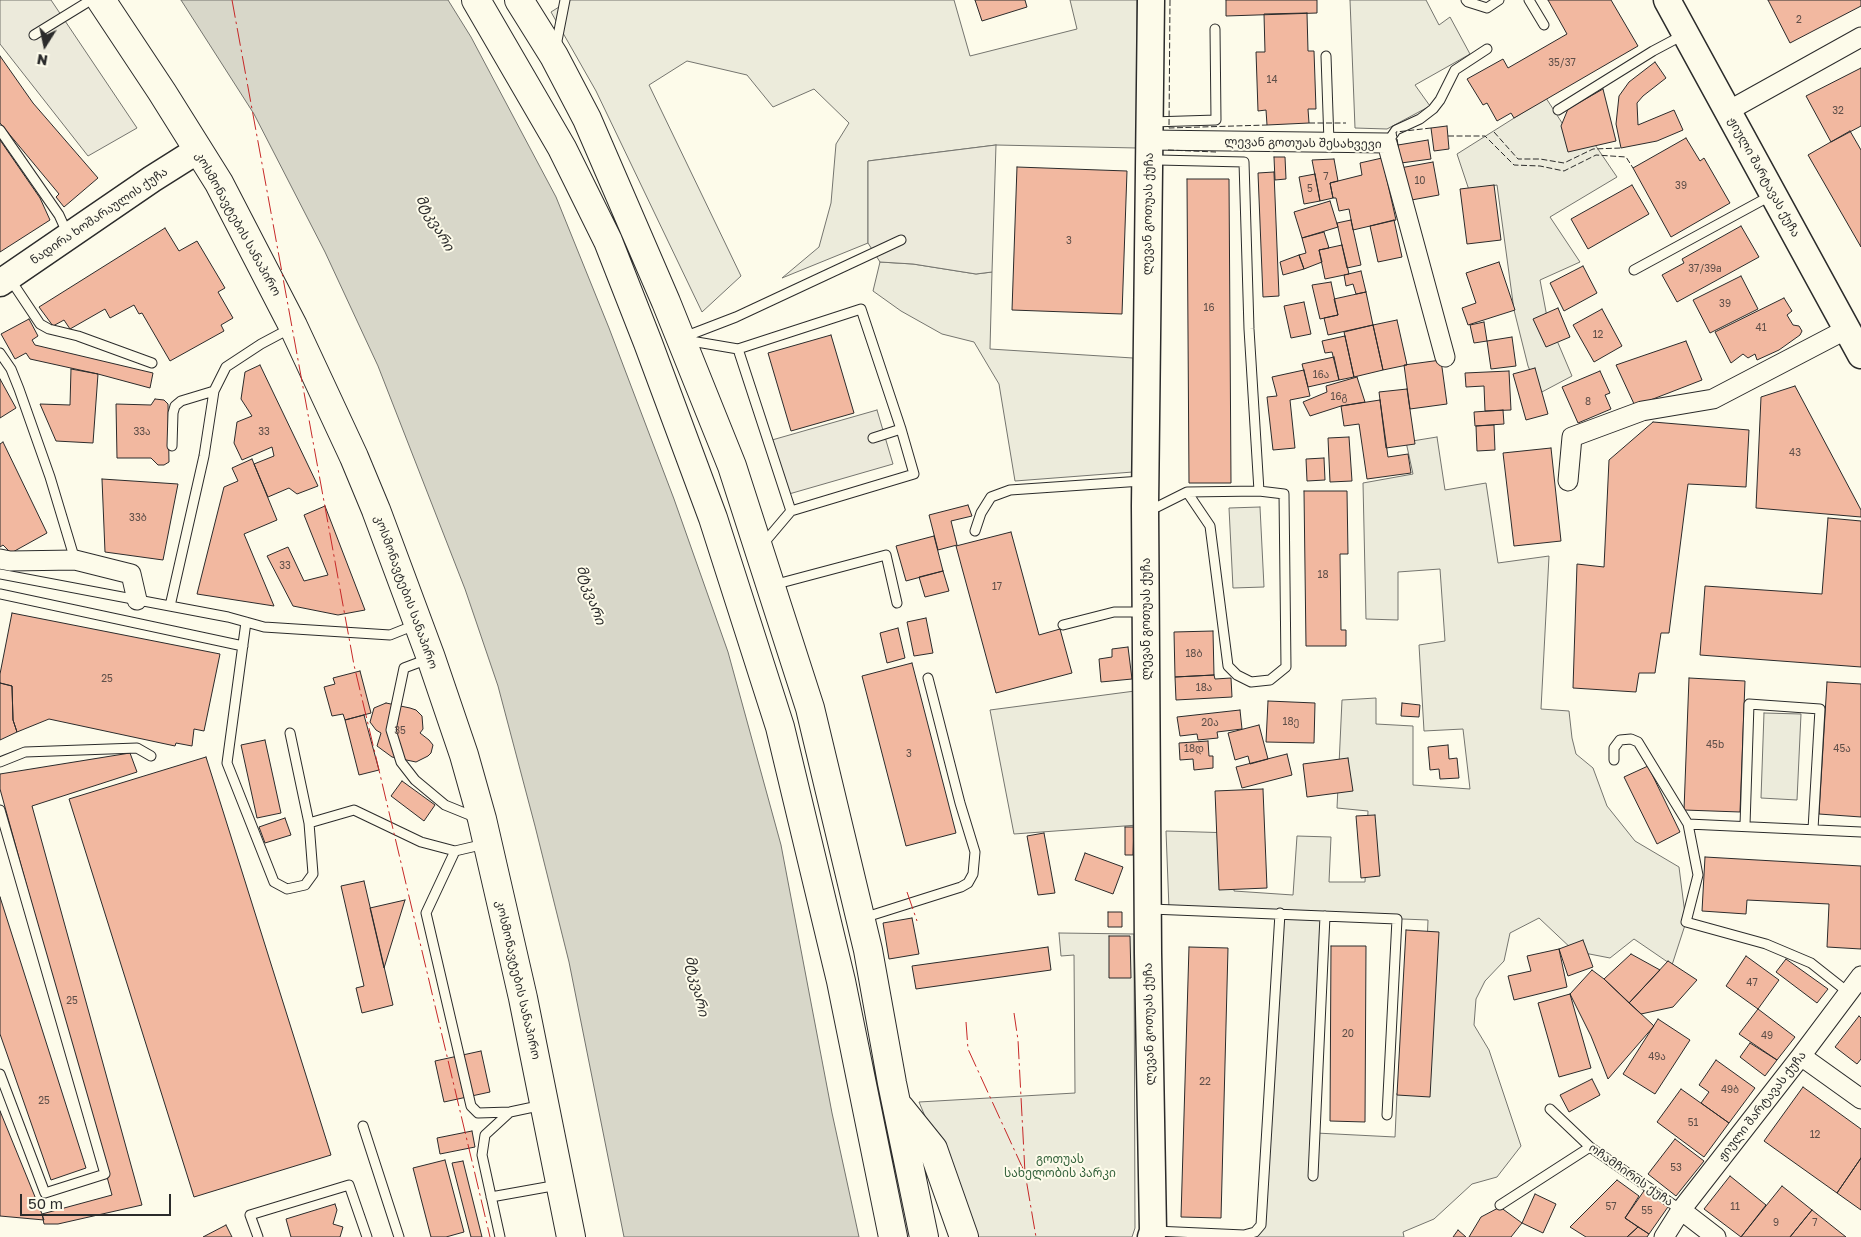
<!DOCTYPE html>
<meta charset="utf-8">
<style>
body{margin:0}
#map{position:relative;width:1861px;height:1237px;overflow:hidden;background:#fdfbea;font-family:"Golos Text",sans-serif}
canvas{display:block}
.north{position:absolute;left:20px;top:20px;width:50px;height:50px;-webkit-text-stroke:4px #fdfbea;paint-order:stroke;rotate:190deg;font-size:14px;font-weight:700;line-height:20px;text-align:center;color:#2b2b2b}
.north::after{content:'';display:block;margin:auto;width:18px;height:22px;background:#2b2b2b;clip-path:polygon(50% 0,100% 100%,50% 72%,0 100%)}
.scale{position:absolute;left:20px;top:1194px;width:151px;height:22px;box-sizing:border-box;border:2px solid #2b2b2b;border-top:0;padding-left:6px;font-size:15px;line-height:18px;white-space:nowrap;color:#2b2b2b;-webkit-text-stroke:4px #fdfbea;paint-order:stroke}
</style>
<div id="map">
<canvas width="1861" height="1237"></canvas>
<div class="north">N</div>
<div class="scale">50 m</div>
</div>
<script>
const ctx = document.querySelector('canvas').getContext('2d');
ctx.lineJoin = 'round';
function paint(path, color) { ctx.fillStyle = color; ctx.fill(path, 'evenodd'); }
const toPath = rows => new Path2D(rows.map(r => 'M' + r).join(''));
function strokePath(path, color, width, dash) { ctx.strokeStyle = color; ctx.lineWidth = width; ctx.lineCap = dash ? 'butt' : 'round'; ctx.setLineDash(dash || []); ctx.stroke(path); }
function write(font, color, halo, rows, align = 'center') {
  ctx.font = font + ' "Golos Text","Noto Sans Georgian",sans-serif'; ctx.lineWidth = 4; ctx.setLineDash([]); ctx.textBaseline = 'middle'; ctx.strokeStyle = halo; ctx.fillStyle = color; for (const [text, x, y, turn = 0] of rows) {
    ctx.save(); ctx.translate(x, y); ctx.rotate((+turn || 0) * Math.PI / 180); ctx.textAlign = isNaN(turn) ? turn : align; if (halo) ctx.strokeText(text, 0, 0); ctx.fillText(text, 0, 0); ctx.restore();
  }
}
const green = toPath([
 [570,0,954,0,970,56,1077,29,1070,0,1137,0,1137,148,996,145,868,161,868,243,782,278,819,247,831,203,836,144,849,123,814,89,773,107,747,75,687,61,649,85,741,276,702,312,596,91,551,12,570,0],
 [1350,0,1426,0,1439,25,1450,17,1470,54,1415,85,1430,106,1387,129,1355,128,1350,0],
 [1546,98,1573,140,1587,133,1617,177,1550,217,1580,262,1540,280,1547,317,1572,376,1540,393,1528,366,1514,310,1497,185,1469,190,1457,154,1546,98],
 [880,262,913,264,976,274,992,272,990,349,1133,358,1133,472,1015,481,999,384,974,342,942,334,901,311,873,291,880,262],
 [1437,437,1445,490,1486,483,1498,563,1549,556,1541,709,1569,711,1572,738,1576,754,1593,768,1607,806,1635,841,1679,867,1686,922,1672,965,1634,939,1610,958,1574,951,1539,918,1510,933,1504,961,1485,981,1476,999,1474,1025,1489,1050,1521,1146,1497,1177,1472,1184,1434,1219,1403,1232,1404,1237,1163,1237,1163,1231,1244,1235,1261,1225,1280,913,1169,909,1166,831,1234,833,1234,891,1293,895,1297,836,1331,837,1329,882,1365,882,1368,811,1337,808,1342,700,1376,698,1376,724,1413,726,1413,785,1470,789,1463,729,1424,731,1419,645,1445,641,1440,569,1398,572,1398,620,1366,619,1363,483,1413,474,1406,442,1437,437],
 [1325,916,1428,920,1421,1093,1397,1093,1395,1137,1316,1133,1325,916],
 [1260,507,1264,587,1233,588,1229,508,1260,507],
 [1135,691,1138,825,1014,834,990,710,1135,691],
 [1764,713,1801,714,1797,800,1761,798,1764,713],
 [1059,933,1134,934,1135,1228,1132,1237,976,1237,919,1102,1075,1093,1074,955,1061,956,1059,933]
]);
const parking = toPath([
 [0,0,51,0,137,128,88,156,0,44,0,0],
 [996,145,992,272,976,274,913,264,880,262,868,243,868,161,996,145],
 [877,410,893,464,789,494,772,440,877,410]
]);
const water = toPath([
 [181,0,448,0,471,37,556,197,609,328,674,499,728,652,781,845,832,1113,859,1237,624,1237,569,962,535,826,498,686,465,589,378,366,325,252,254,114,181,0]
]);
const building = toPath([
 [975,0,1025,0,1027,7,982,21,975,0],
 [1226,0,1317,0,1317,13,1226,16,1226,0],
 [1548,0,1611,0,1638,46,1514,118,1511,113,1497,121,1487,103,1483,105,1467,79,1503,59,1508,68,1567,34,1548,0],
 [1768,0,1861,0,1861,6,1790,43,1768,0],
 [1307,13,1308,51,1314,51,1316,109,1308,109,1309,123,1267,125,1266,110,1258,111,1256,52,1265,52,1264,14,1307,13],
 [0,56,33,103,98,178,64,207,56,197,59,194,0,123,0,56],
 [1655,62,1666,78,1643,96,1637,103,1638,125,1674,110,1683,130,1657,141,1621,148,1616,124,1619,96,1629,82,1655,62],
 [1861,68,1861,126,1831,142,1806,96,1861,68],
 [1603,89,1616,141,1568,152,1561,126,1568,109,1603,89],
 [1447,126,1449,149,1434,151,1431,128,1447,126],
 [1850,131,1861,150,1861,247,1808,155,1850,131],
 [1686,138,1700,161,1704,158,1730,203,1671,237,1633,168,1686,138],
 [0,140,40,198,50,220,0,252,0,140],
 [1428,140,1431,159,1401,163,1398,145,1428,140],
 [1274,157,1285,157,1286,179,1275,180,1274,157],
 [1382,158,1396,220,1353,230,1349,209,1339,211,1336,198,1333,198,1330,183,1362,175,1360,163,1382,158],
 [1334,159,1338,181,1330,183,1333,198,1320,201,1312,160,1334,159],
 [1433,162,1439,195,1406,201,1400,168,1433,162],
 [1017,167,1127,171,1122,314,1012,310,1017,167],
 [1274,172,1279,296,1263,297,1258,173,1274,172],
 [1315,174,1320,201,1304,204,1299,177,1315,174],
 [1187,179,1229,179,1231,483,1189,483,1187,179],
 [1494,185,1501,240,1467,244,1460,189,1494,185],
 [1632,185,1649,214,1588,249,1571,219,1632,185],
 [1330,201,1338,227,1302,238,1294,212,1330,201],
 [1351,220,1361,265,1347,268,1337,223,1351,220],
 [1394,220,1402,257,1378,262,1370,226,1394,220],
 [1741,226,1759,257,1677,302,1662,275,1684,263,1682,259,1741,226],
 [165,228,179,251,197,241,225,288,218,292,233,318,221,325,224,331,170,361,142,313,139,314,134,305,110,318,105,309,70,329,64,320,53,326,39,307,165,228],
 [1324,232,1329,248,1319,250,1322,262,1304,269,1299,255,1306,253,1302,238,1324,232],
 [1342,245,1349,274,1325,279,1319,250,1342,245],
 [1299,255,1304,269,1283,275,1280,262,1299,255],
 [1499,262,1515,310,1468,325,1462,308,1476,303,1466,273,1499,262],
 [1583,266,1597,293,1564,311,1550,283,1583,266],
 [1361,271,1366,292,1356,294,1353,284,1346,286,1344,275,1361,271],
 [1741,276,1758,309,1710,333,1693,300,1741,276],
 [1331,282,1338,315,1320,319,1312,285,1331,282],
 [1366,292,1373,325,1328,335,1324,318,1338,315,1334,299,1366,292],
 [1784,298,1792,311,1787,315,1793,325,1799,326,1802,331,1800,335,1779,350,1757,360,1755,354,1748,358,1743,354,1731,363,1715,332,1784,298],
 [1304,302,1311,334,1291,338,1284,306,1304,302],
 [1558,308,1570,337,1546,347,1533,319,1558,308],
 [1602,309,1622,346,1594,362,1573,325,1602,309],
 [29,319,38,336,32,340,35,345,153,373,150,388,98,374,30,359,26,353,15,359,1,334,29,319],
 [1397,320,1407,365,1383,370,1373,325,1397,320],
 [1484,322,1487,341,1474,343,1470,325,1484,322],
 [1373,325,1383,370,1354,377,1344,332,1373,325],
 [831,335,854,413,791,431,768,353,831,335],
 [1345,336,1354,377,1339,380,1332,352,1325,353,1322,341,1345,336],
 [1512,337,1516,366,1491,369,1487,341,1512,337],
 [1686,341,1702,380,1635,406,1616,365,1686,341],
 [1334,357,1339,380,1308,387,1302,364,1334,357],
 [1441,360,1447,404,1410,409,1404,365,1441,360],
 [260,365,318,486,297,494,289,488,268,497,254,464,274,456,272,447,242,460,234,443,237,422,252,416,241,399,245,372,260,365],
 [1535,368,1548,414,1526,420,1513,374,1535,368],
 [71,369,98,374,93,443,56,441,40,404,70,405,71,369],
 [1304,370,1310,396,1290,400,1295,448,1273,450,1267,397,1277,396,1272,377,1304,370],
 [1509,371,1511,410,1485,411,1484,386,1466,387,1465,373,1509,371],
 [1600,371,1610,393,1605,395,1611,409,1578,423,1562,387,1600,371],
 [1357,377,1365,402,1341,406,1310,416,1303,402,1327,392,1326,386,1357,377],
 [0,379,16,408,0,418,0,379],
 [1795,386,1861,510,1861,517,1756,508,1761,397,1795,386],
 [1407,389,1415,444,1386,448,1379,392,1407,389],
 [155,399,164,400,168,404,169,462,164,465,158,465,151,458,117,458,116,404,151,405,155,399],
 [1380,400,1388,457,1408,454,1411,473,1367,479,1359,424,1344,426,1341,406,1380,400],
 [1503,410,1504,424,1475,426,1474,412,1503,410],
 [1653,422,1749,430,1746,487,1688,484,1669,633,1661,633,1655,673,1639,673,1636,692,1573,688,1577,564,1604,567,1609,460,1653,422],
 [1494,425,1495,450,1477,451,1476,426,1494,425],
 [1349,437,1352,481,1330,482,1328,438,1349,437],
 [3,442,47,533,11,553,3,545,0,547,0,444,3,442],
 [1551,448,1561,541,1514,546,1503,453,1551,448],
 [1324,458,1325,480,1307,481,1306,459,1324,458],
 [252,459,277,520,244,534,274,606,197,594,224,487,238,481,232,468,252,459],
 [102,479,178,484,163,560,105,552,102,479],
 [1304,491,1347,491,1348,554,1340,554,1341,630,1346,630,1346,646,1306,646,1304,491],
 [968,505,972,516,951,521,957,545,938,550,929,515,968,505],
 [325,506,365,610,338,615,293,606,267,556,288,547,304,581,328,575,304,515,325,506],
 [1828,518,1861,521,1861,667,1700,655,1705,586,1822,594,1828,518],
 [1011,532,1039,635,1060,629,1072,673,996,693,956,546,1011,532],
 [934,536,943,571,906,581,896,546,934,536],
 [943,571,949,591,925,597,919,577,943,571],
 [12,613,220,654,204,731,194,729,192,746,176,743,175,746,49,719,17,732,13,720,12,686,0,683,0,674,12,613],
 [926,618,933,653,914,656,907,622,926,618],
 [898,628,905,658,887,663,880,633,898,628],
 [1213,631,1214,675,1175,677,1174,632,1213,631],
 [1128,647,1132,679,1101,682,1099,659,1112,657,1112,649,1128,647],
 [912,663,956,833,906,846,862,676,912,663],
 [360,671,371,713,345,720,343,714,332,716,324,687,335,684,333,678,360,671],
 [1214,675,1215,679,1231,678,1232,697,1176,700,1175,677,1214,675],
 [1689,678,1745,681,1740,812,1684,810,1689,678],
 [1827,682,1861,684,1861,817,1819,814,1827,682],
 [0,683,12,686,13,720,17,732,0,740,0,683],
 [1268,701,1315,703,1314,743,1266,742,1268,701],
 [386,703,410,708,416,710,422,716,423,729,420,733,429,740,433,745,431,753,428,756,416,762,392,757,377,746,381,733,376,730,370,722,374,708,386,703],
 [1402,703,1420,705,1419,717,1401,716,1402,703],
 [1240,710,1242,729,1217,732,1218,738,1198,740,1197,734,1180,736,1177,717,1240,710],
 [364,715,379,770,359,775,345,720,364,715],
 [1259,725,1268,759,1250,764,1248,756,1235,760,1228,733,1259,725],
 [265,740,281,813,257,818,241,745,265,740],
 [1208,741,1209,756,1213,756,1213,768,1194,770,1193,759,1180,760,1179,743,1208,741],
 [1448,745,1449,759,1457,758,1459,778,1440,779,1439,769,1430,770,1428,747,1448,745],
 [130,753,137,772,32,806,142,1205,58,1224,44,1224,42,1214,112,1195,0,789,0,774,130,753],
 [1287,754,1292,775,1242,788,1236,767,1287,754],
 [206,757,331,1155,194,1197,69,799,206,757],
 [1348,758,1353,791,1307,797,1303,764,1348,758],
 [1648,766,1680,832,1657,844,1624,777,1648,766],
 [402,781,435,805,424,821,391,796,402,781],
 [1263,789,1267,888,1219,890,1215,791,1263,789],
 [1375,815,1380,876,1361,878,1356,816,1375,815],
 [285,818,291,835,265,843,259,827,285,818],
 [1125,827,1134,827,1133,855,1125,855,1125,827],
 [1044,833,1055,893,1038,895,1027,836,1044,833],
 [1085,853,1123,867,1113,894,1075,880,1085,853],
 [1705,857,1861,866,1861,949,1827,947,1829,904,1747,900,1746,914,1702,911,1705,857],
 [364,881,393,1005,362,1013,356,988,364,986,341,886,364,881],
 [0,897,86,1168,51,1180,0,1034,0,897],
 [405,900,384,968,370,908,405,900],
 [1108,912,1122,912,1122,927,1108,927,1108,912],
 [912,918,919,954,889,959,883,923,912,918],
 [1406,930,1439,932,1430,1097,1397,1095,1406,930],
 [1109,936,1130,936,1131,978,1109,978,1109,936],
 [1583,940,1593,967,1568,976,1559,949,1583,940],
 [1331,946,1366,946,1365,1122,1330,1121,1331,946],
 [1048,947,1051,970,916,989,912,966,1048,947],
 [1189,947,1228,948,1221,1218,1181,1217,1189,947],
 [1559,949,1567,987,1514,1000,1508,976,1531,971,1527,956,1559,949],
 [1631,954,1660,970,1629,1003,1604,979,1631,954],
 [1746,956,1779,980,1758,1009,1726,986,1746,956],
 [1786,959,1828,989,1817,1003,1776,972,1786,959],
 [1668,961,1697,980,1673,1007,1641,1014,1629,1003,1668,961],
 [1592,970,1604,979,1654,1026,1608,1079,1591,1036,1570,994,1592,970],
 [1570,994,1591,1068,1559,1077,1538,1003,1570,994],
 [1758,1009,1795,1037,1777,1060,1739,1034,1758,1009],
 [1859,1016,1861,1018,1861,1059,1857,1064,1835,1047,1859,1016],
 [1658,1019,1690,1040,1655,1094,1623,1074,1658,1019],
 [1750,1043,1777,1060,1765,1076,1740,1057,1750,1043],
 [481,1051,490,1092,444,1102,435,1061,481,1051],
 [1716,1060,1755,1088,1729,1123,1701,1103,1709,1092,1699,1085,1716,1060],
 [1592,1079,1600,1095,1569,1112,1560,1095,1592,1079],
 [1803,1087,1861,1129,1861,1158,1837,1193,1764,1141,1803,1087],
 [1681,1089,1729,1123,1704,1157,1657,1122,1681,1089],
 [0,1111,42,1214,44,1220,0,1216,0,1111],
 [472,1131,475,1147,440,1154,437,1138,472,1131],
 [1675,1139,1704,1161,1676,1196,1648,1174,1675,1139],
 [1861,1158,1861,1210,1837,1193,1861,1158],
 [445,1160,464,1232,446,1237,431,1237,413,1168,445,1160],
 [463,1161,482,1237,471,1237,452,1163,463,1161],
 [1730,1176,1766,1205,1741,1237,1704,1209,1730,1176],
 [1617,1180,1639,1196,1625,1218,1638,1227,1627,1237,1586,1237,1570,1227,1617,1180],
 [1782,1186,1812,1210,1790,1237,1741,1237,1782,1186],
 [1646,1188,1670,1204,1649,1234,1625,1218,1646,1188],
 [1535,1194,1556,1204,1543,1233,1522,1223,1535,1194],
 [335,1204,337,1210,333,1224,343,1227,340,1237,291,1237,286,1219,335,1204],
 [1500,1207,1522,1223,1511,1237,1469,1237,1481,1217,1500,1207],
 [1812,1210,1846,1237,1790,1237,1812,1210],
 [226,1225,232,1237,203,1237,226,1225],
 [1638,1227,1649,1234,1647,1237,1627,1237,1638,1227],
 [1458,1230,1466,1237,1453,1237,1458,1230]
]);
const lane = toPath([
 [1466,0,1468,2,1487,8,1499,0],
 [1529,0,1544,25],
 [34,35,91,0],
 [556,46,565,0],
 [1326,56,1329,142],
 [1558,110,1653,51,1685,34],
 [1152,122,1216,120,1215,29],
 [0,130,59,215,68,235],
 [1387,143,1396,130,1420,119,1433,109,1440,100,1455,70,1487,49],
 [1634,270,1772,195],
 [10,279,40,324,49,329,78,336,152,363],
 [684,337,736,317,901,240],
 [685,340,738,349,791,511,763,544],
 [738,349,861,309,901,429,914,474,791,511],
 [0,353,11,369,19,389,50,477,75,560],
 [873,438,901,429],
 [172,446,173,413,175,406,181,401,214,391],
 [1187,492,1210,526,1228,666,1237,675,1251,682,1270,680,1286,667,1284,494,1259,491],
 [1147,506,1157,507,1187,492,1259,491,1249,329,1244,162,1158,160],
 [975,531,981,513,991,497,1010,490,1142,481],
 [0,574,228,617,264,627,390,635,415,625],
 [773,585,886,555,897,603],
 [0,594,243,646],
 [170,606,204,456,214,391,226,367,261,344,291,328],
 [246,622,227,763,274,882,287,889,305,885,313,874,309,823,354,810,421,842,455,851,485,844],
 [1063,625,1114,612,1143,612],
 [428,659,404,668,391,730,401,762,415,780,445,805,477,818],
 [290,733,309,823],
 [1614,760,1614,748,1620,740,1631,739,1638,742,1688,824,1698,875,1686,922,1766,944,1811,963,1849,993],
 [0,762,25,752,137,748,151,756],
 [0,810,105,1174,45,1193,0,1074],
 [1688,824,1861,832],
 [1745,825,1749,704,1820,709,1813,829],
 [455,851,426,913,471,1106,478,1113,510,1112,543,1105],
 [1151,909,1397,919,1387,1115],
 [863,918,961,887,968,883,973,874,975,852,960,803,928,678],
 [1550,1109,1590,1147,1681,1210],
 [363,1126,399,1237],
 [1313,1176,1325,916],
 [491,1197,558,1185],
 [1500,1205,1590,1147],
 [1155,1231,1244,1235,1255,1232,1261,1225,1280,913],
 [258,1237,250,1215,349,1185,367,1237],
 [500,1237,482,1155,485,1135,510,1112]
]);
const street = toPath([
 [1728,111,1861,37],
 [1149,140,1387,143,1445,357],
 [1568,481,1572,437,1642,411,1713,399,1847,329],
 [0,559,10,561,75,560,131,574,137,600],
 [1801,1056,1861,1099],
 [1681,1210,1716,1237],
 [1664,1237,1681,1210,1801,1056,1861,976]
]);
const secondary = toPath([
 [1667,0,1861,355],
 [0,283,152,179,198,150],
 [1151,1237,1153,1231,1148,953,1145,506,1151,0]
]);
const primary = toPath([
 [101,0,162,92,219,183,293,326,354,457,376,510,431,658,464,755,482,819,523,998,571,1237]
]);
const highway = toPath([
 [476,0,562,148,608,241,648,343,713,518,780,727,841,981,893,1237],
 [519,0,554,56,587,119,666,302,732,466,810,708,868,950,892,1083,924,1237],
 [900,1108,933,1149,964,1237]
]);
const fence = toPath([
 [1170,0,1169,128,1267,125],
 [1309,123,1346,123],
 [1494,132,1518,159,1540,159,1564,163,1593,149,1621,148],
 [1448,136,1485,136,1514,165,1540,166,1564,171,1596,155,1626,157,1633,168],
 [1398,145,1396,132,1431,128],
 [1168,150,1216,152]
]);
const power = toPath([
 [232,0,354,665,490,1237],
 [907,892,917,921],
 [1014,1013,1018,1040,1025,1173,1036,1237],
 [966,1022,968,1049,1024,1171]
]);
const numberNames = [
 ["2",1799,20],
 ["35/37",1562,63],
 ["14",1272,80],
 ["32",1838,111],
 ["7",1326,177],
 ["10",1420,181],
 ["39",1681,186],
 ["5",1310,189],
 ["3",1069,241],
 ["37/39a",1705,269],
 ["39",1725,304],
 ["16",1209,308],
 ["41",1761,328],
 ["12",1598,335],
 ["16ა",1321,375],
 ["16გ",1339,397],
 ["8",1588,402],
 ["33ა",142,432],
 ["33",264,432],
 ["43",1795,453],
 ["33ბ",138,518],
 ["33",285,566],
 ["18",1323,575],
 ["17",997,587],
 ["18ბ",1194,654],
 ["25",107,679],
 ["18ა",1204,688],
 ["18ე",1291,722],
 ["20ა",1210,723],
 ["35",400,731],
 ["45b",1715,745],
 ["18დ",1194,749],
 ["45ა",1842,749],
 ["3",909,754],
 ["47",1752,983],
 ["25",72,1001],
 ["20",1348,1034],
 ["49",1767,1036],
 ["49ა",1657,1057],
 ["22",1205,1082],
 ["49ბ",1730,1090],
 ["25",44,1101],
 ["51",1693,1123],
 ["12",1815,1135],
 ["53",1676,1168],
 ["57",1611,1207],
 ["11",1735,1207],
 ["55",1647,1211],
 ["9",1776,1223],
 ["7",1815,1223]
];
const streetNames = [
 ["ლევან გოთუას შესახვევი",1303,143,1],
 ["ჟიული შარტავას ქუჩა",1764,177,61],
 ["ლევან გოთუას ქუჩა",1148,214,-89],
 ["ნადირა ხოშარაულის ქუჩა",99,216,-34],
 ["კოსმონავტების სანაპირო",238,224,61],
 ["კოსმონავტების სანაპირო",406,592,70],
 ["ლევან გოთუას ქუჩა",1146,619,-90],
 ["კოსმონავტების სანაპირო",518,980,77],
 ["ლევან გოთუას ქუჩა",1149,1024,-91],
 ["ჟიული შარტავას ქუჩა",1762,1106,-52],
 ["ოჩამჩირის ქუჩა",1631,1175,35]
];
const parkNames = [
 ["გოთუას",1060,1159],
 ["სახელობის პარკი",1060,1173]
];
const waterNames = [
 ["მტკვარი",435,223,60],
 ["მტკვარი",591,595,71],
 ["მტკვარი",697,986,77]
];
paint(green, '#ecebdb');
strokePath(green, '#74746e', 1);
paint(parking, '#eceadb');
strokePath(parking, '#74746e', 1);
paint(water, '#d8d7c9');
strokePath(water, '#74746e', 1);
paint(building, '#f2b8a0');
strokePath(building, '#2b2b2b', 1);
strokePath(lane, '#2b2b2b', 11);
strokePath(street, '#2b2b2b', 21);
strokePath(secondary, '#2b2b2b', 29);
strokePath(primary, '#2b2b2b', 30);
strokePath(highway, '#2b2b2b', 30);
strokePath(lane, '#fdfbea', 9);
strokePath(street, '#fdfbea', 19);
strokePath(secondary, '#fdfbea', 26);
strokePath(primary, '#fdfbea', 28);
strokePath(highway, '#fdfbea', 28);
strokePath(fence, '#2b2b2b', 1, [6, 2.5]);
strokePath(power, '#c62828', 1, [18, 4, 2.5, 4]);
write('10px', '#5d4e48', null, numberNames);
write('12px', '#2b2b2b', '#fdfbea', streetNames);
write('12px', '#34623c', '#fdfbea', parkNames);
write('italic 14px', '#2b2b2b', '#fdfbea', waterNames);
</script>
